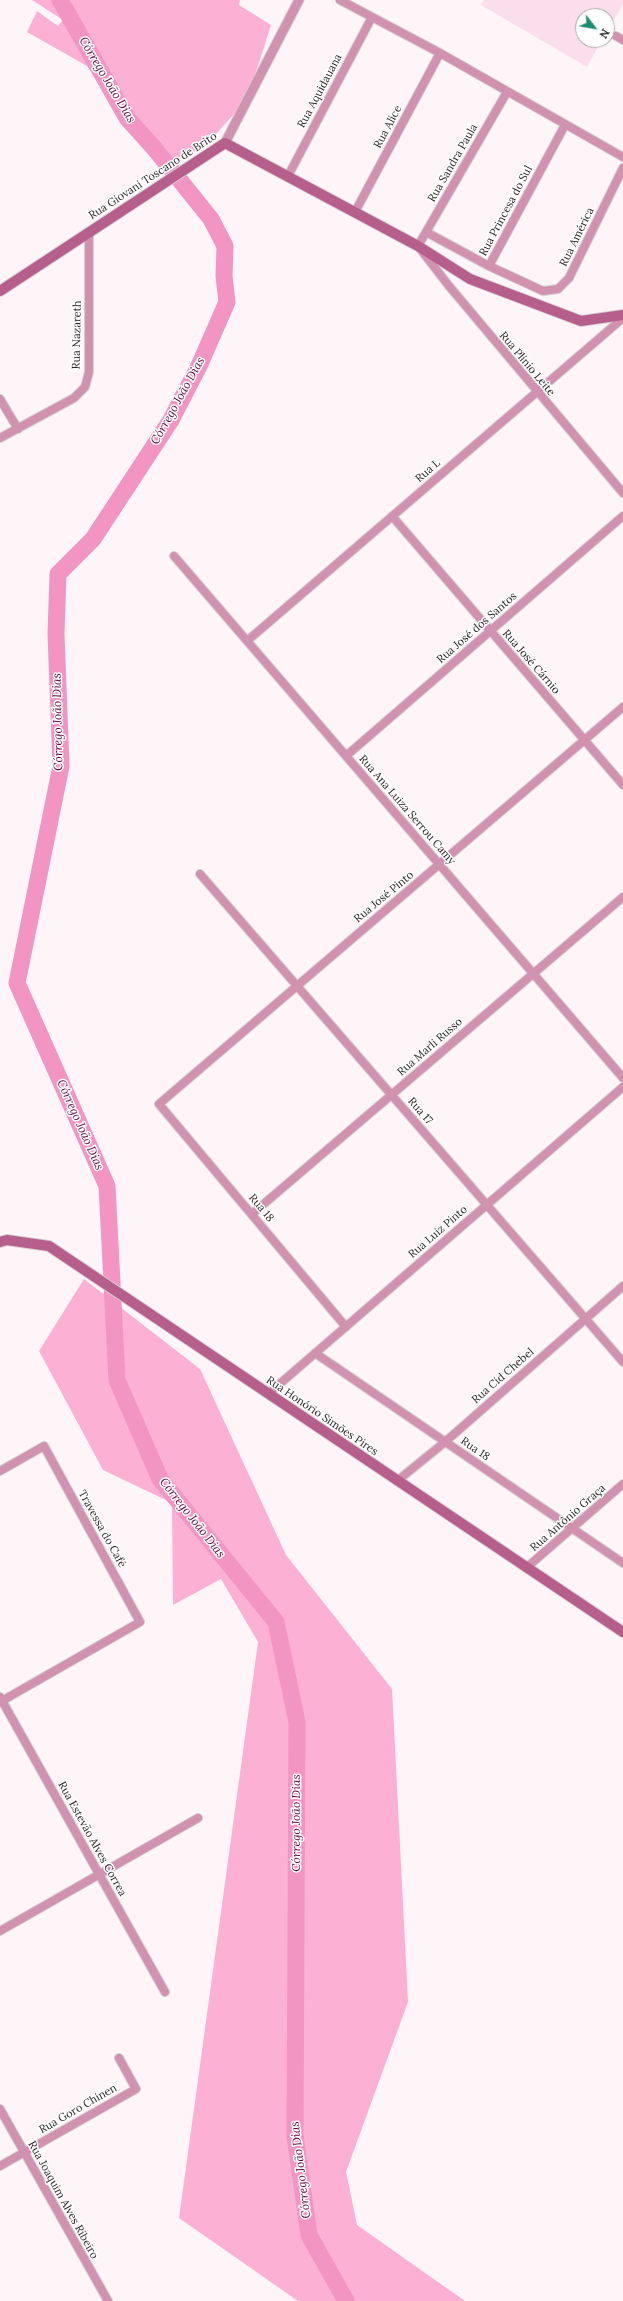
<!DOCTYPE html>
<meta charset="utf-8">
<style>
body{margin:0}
#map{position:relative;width:623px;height:2301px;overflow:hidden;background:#fef5f9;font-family:Lora,serif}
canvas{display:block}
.north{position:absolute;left:575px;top:8px;width:40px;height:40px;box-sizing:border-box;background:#fff;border:1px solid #a9a7a8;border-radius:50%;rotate:121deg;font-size:11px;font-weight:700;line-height:16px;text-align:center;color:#272425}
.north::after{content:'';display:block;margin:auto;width:14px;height:18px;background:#1b8e6f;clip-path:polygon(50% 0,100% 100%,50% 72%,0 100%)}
</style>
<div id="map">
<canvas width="623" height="2301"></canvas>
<div class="north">N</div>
</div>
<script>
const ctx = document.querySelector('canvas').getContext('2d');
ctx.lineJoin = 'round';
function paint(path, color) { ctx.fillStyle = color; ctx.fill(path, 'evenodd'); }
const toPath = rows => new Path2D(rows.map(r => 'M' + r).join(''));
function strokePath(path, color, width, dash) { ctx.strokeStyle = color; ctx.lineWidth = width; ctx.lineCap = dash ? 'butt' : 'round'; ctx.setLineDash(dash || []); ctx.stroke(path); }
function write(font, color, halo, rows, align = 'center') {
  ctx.font = font + ' Lora,serif'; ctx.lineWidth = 3; ctx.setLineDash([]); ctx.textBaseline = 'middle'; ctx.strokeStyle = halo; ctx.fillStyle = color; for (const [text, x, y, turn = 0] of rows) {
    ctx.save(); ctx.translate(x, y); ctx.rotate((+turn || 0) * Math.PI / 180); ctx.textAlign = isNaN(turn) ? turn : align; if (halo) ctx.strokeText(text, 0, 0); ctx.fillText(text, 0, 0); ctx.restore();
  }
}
const green = toPath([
 [484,0,623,0,623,4,607,32,607,16,583,16,583,40,602,40,587,67,481,5]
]);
const forest = toPath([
 [32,0,240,0,239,5,271,25,247,100,214,136,188,157,164,163,152,154,132,133,107,91,87,66,27,32,37,11,58,26,63,20],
 [84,1279,200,1369,286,1555,392,1689,408,2002,346,2172,357,2225,465,2301,298,2301,179,2218,258,1642,221,1579,173,1605,172,1503,103,1470,39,1351]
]);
const river = toPath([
 [60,0,127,118,154,148,211,219,225,246,224,276,227,302,199,366,171,420,93,539,58,574,56,634,61,766,17,983,107,1186,117,1380,160,1479,276,1622,297,1722,295,2136,309,2235,346,2301]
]);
const minor = toPath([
 [340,0,440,53,623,157],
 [616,36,623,40],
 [507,92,418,246,449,286,623,493],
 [288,176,372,17],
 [355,212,440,53],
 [426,232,489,266,565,125],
 [489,266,543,291,558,289,569,278,623,168],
 [0,399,18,429],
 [0,438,74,398,85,387,89,372,89,232],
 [392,516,623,785],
 [174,556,623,1078],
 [247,641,623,318],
 [346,756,623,516],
 [200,874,623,1362],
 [252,1214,623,897],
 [346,1327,159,1104,623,707],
 [315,1353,623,1563],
 [268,1394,623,1087],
 [0,1471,44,1446,140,1622,0,1702],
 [397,1481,445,1442,623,1286],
 [526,1568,623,1484],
 [0,1697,165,1992],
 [0,1931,198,1818],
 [0,2109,108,2301],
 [0,2166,136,2089,119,2058]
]);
const tertiary = toPath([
 [225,143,299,0]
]);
const secondary = toPath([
 [0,291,225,143,418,246,470,279,581,321,623,315],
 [0,1242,7,1240,49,1246,623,1632]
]);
const streetNames = [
 ["Rua Aquidauana",320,91,-62],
 ["Rua Alice",388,127,-62],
 ["Rua Sandra Paula",453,163,-60],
 ["Rua Giovani Toscano de Brito",153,176,-33],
 ["Rua Princesa do Sul",506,211,-62],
 ["Rua América",577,237,-64],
 ["Rua Nazareth",77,335,-89],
 ["Rua Plínio Leite",527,364,50],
 ["Rua L",428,471,-41],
 ["Rua José dos Santos",477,628,-41],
 ["Rua José Cárnio",531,662,49],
 ["Rua Ana Luiza Serrou Camy",407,810,49],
 ["Rua José Pinto",384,897,-40],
 ["Rua Marli Russo",430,1047,-41],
 ["Rua 17",420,1111,49],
 ["Rua 18",261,1208,50],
 ["Rua Luiz Pinto",438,1232,-41],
 ["Rua Cid Chebel",503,1376,-41],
 ["Rua Honório Simões Pires",322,1416,34],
 ["Rua 18",475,1449,34],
 ["Rua Antônio Graça",568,1518,-41],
 ["Travessa do Café",102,1529,61],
 ["Rua Estevão Alves Correa",92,1839,61],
 ["Rua Goro Chinen",78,2109,-30],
 ["Rua Joaquim Alves Ribeiro",63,2200,61]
];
const waterNames = [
 ["Córrego João Dias",107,80,59],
 ["Córrego João Dias",178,401,-61],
 ["Córrego João Dias",58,722,-91],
 ["Córrego João Dias",80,1125,66],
 ["Córrego João Dias",192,1518,52],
 ["Córrego João Dias",297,1823,-90],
 ["Córrego João Dias",301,2170,-97]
];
paint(green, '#fbdeeb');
paint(forest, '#fcb0d4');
strokePath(river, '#f295c2', 17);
strokePath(minor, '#d7cfd3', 10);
strokePath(tertiary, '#d7cfd3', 11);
strokePath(secondary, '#d7cfd3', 12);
strokePath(minor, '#d092af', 8);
strokePath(tertiary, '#d092af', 9);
strokePath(secondary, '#b75f8c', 10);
write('11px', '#272425', '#fff', streetNames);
write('italic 12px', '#5a063a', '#fff', waterNames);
</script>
